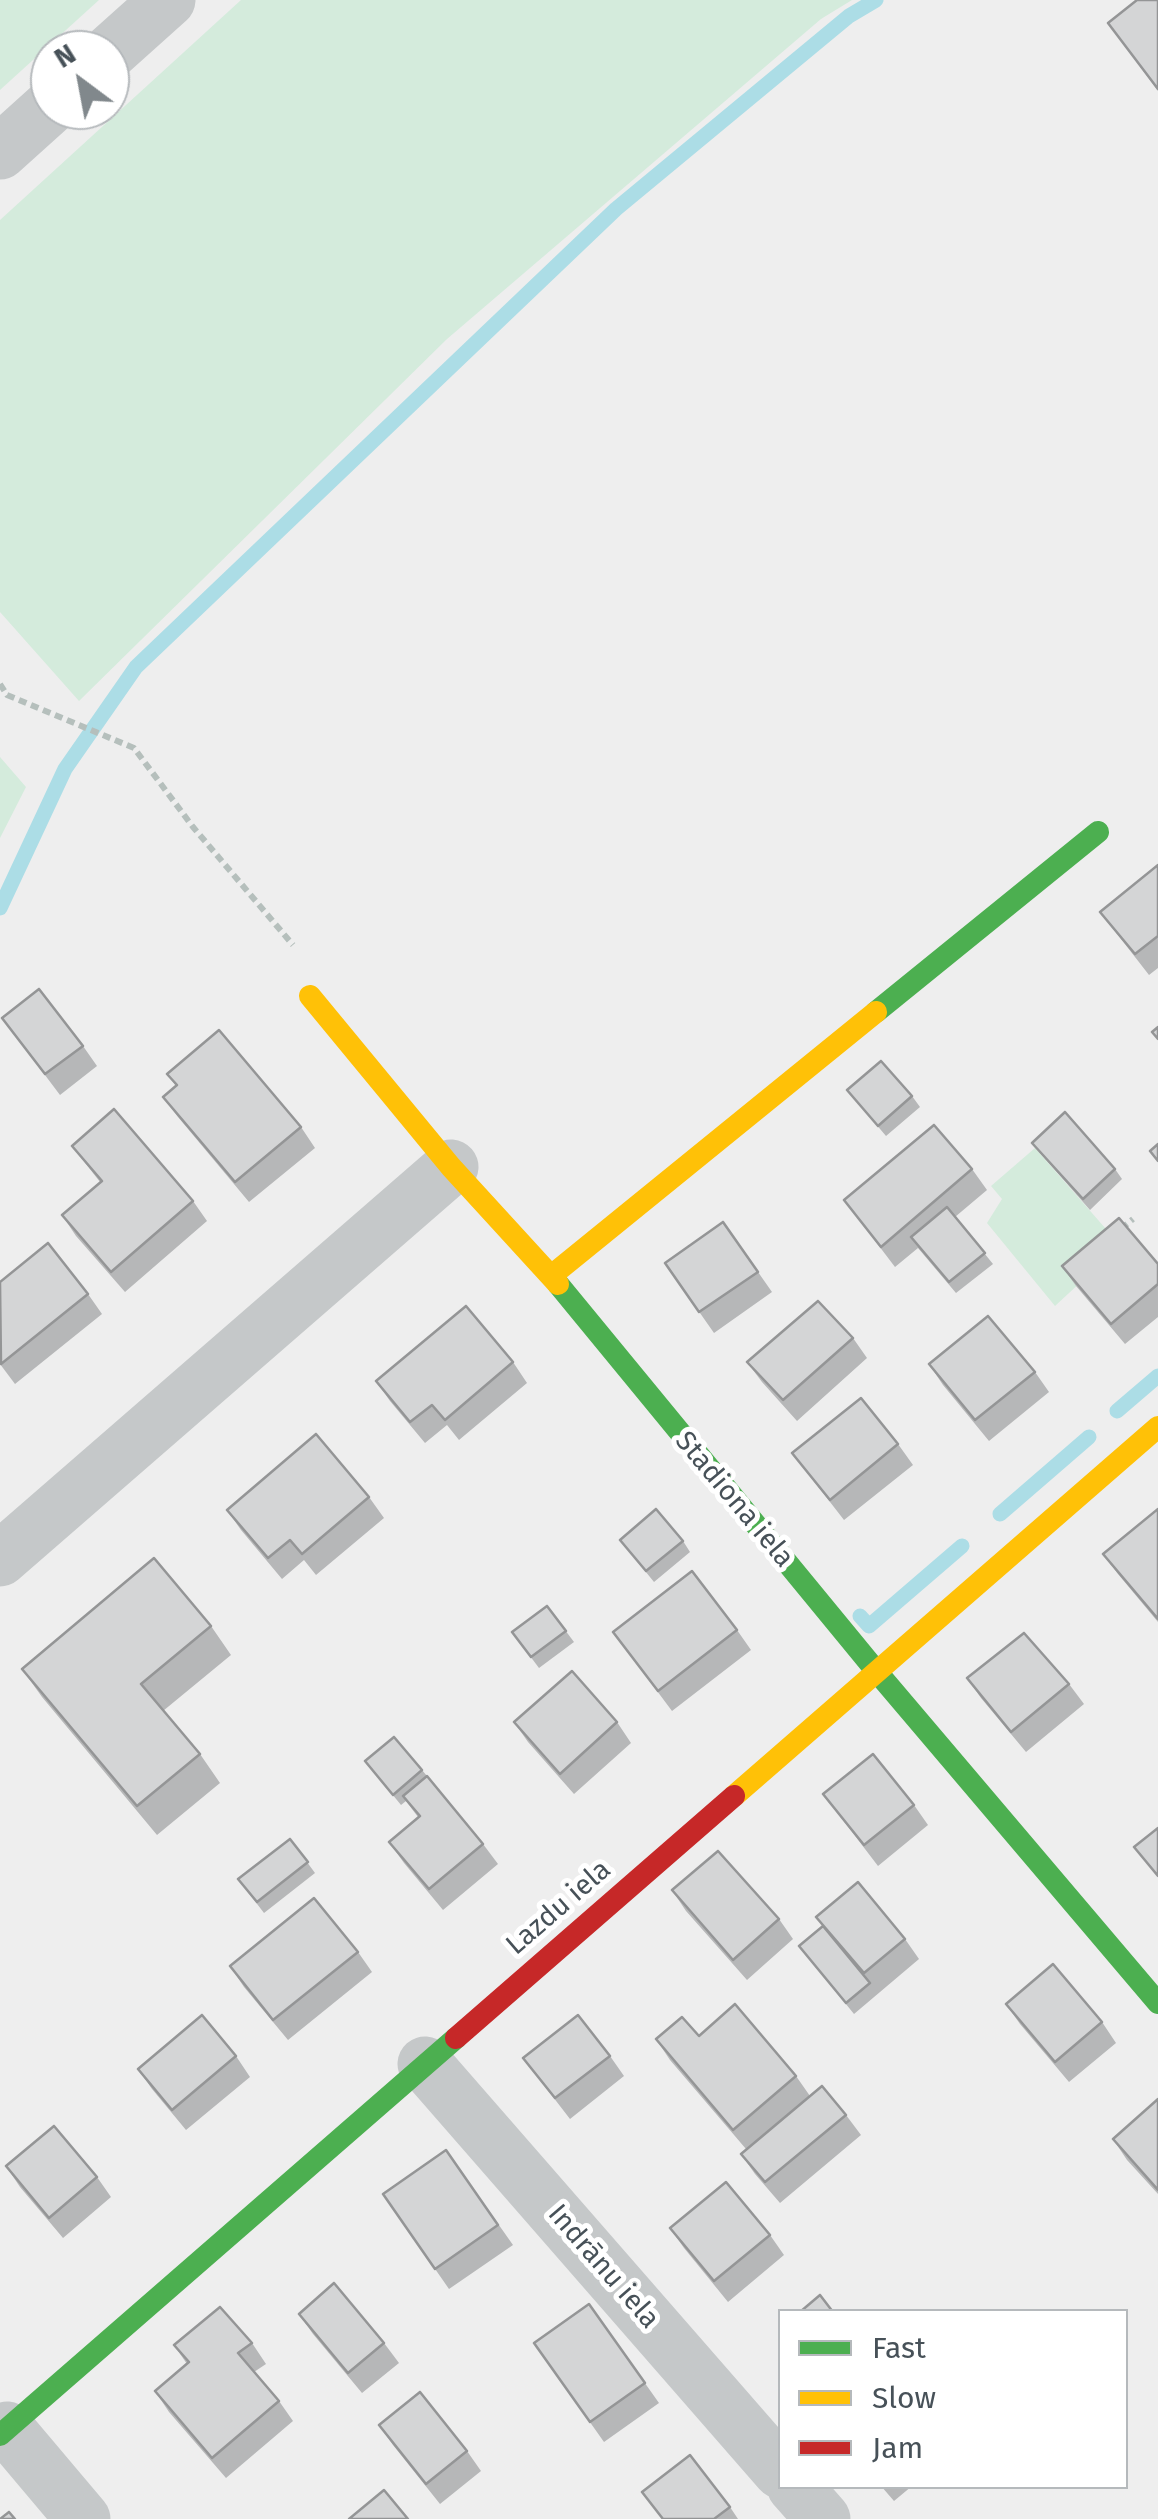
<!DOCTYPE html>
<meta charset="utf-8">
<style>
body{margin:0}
#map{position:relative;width:1158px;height:2519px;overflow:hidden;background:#eee;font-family:"Fira Sans",sans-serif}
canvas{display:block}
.legend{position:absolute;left:778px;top:2309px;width:350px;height:180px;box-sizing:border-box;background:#fff;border:2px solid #b5b9bc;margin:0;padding:12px 18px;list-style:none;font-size:30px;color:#475158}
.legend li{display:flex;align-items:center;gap:20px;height:50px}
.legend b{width:50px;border:2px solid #b5b9bc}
.north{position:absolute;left:30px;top:30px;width:100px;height:100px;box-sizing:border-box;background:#fff;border:2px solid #b5b9bc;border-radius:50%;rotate:328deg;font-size:28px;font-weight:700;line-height:40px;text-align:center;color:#475158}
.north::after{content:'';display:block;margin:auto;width:35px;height:45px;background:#81888c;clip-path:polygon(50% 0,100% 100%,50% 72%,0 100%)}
</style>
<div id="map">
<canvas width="1158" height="2519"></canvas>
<ul class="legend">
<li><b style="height:12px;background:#4caf50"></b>Fast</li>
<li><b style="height:12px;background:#ffc107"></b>Slow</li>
<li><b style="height:12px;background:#c62828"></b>Jam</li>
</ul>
<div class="north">N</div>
</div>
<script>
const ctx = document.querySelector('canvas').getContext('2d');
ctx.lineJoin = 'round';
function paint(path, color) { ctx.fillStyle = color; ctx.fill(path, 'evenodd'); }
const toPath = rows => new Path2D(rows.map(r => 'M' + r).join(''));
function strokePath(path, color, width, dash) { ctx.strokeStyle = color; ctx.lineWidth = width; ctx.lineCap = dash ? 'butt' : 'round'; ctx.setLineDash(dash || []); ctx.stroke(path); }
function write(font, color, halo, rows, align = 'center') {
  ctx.font = font + ' "Fira Sans",sans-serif'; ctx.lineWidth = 10; ctx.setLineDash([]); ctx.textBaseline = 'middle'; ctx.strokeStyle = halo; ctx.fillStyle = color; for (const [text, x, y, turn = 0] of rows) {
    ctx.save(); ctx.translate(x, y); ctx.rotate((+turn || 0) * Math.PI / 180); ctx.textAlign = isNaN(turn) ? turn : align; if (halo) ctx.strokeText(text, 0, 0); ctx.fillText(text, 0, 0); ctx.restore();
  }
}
const green = toPath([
 [0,0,99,0,0,90],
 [241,0,852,0,821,19,447,339,79,701,0,612,0,220],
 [0,757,26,787,0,838],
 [1035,1148,1106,1229,1082,1250,1096,1268,1055,1306,987,1223,1002,1199,991,1186]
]);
const stream = toPath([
 [0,908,65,769,136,667,616,209,849,16,876,0],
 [1117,1411,1158,1376],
 [1000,1514,1089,1437],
 [860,1616,869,1626,962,1546]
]);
const path = toPath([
 [0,684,7,695,134,748,193,827,293,945],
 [1121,1229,1133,1219]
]);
const street = toPath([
 [110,52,168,0],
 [0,152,50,107],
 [0,1559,451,1167],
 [425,2064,780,2471],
 [7,2429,83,2519],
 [794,2486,823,2519]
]);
const fast = toPath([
 [876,1012,1098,832],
 [558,1284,877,1672,1158,2003],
 [0,2435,456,2038]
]);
const slow = toPath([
 [310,996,451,1167,558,1284],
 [551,1276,876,1012],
 [734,1796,1158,1427]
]);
const jam = toPath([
 [456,2038,734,1796]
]);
const wall = toPath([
 [1158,0,1158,91,1108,23],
 [1158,865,1158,968,1149,975,1100,912],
 [2,1018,83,1046,97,1066,60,1095],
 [167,1074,301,1127,315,1148,249,1202,178,1117,163,1097,176,1086],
 [847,1090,912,1096,920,1107,886,1136],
 [1032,1143,1115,1169,1122,1179,1090,1210,1040,1153],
 [72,1146,193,1201,207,1221,125,1292,76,1236,62,1215,100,1182],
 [972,1169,987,1190,955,1217,993,1264,956,1293,918,1248,895,1267,844,1200],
 [723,1222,772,1292,714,1333,665,1263],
 [1158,1264,1158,1317,1125,1344,1076,1286,1062,1266],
 [0,1282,88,1294,102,1314,15,1384,0,1364],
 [853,1338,867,1358,797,1421,762,1382,747,1362],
 [513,1362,527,1383,459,1440,447,1425,425,1443,390,1401,376,1381],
 [929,1364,1035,1372,1049,1392,989,1441,943,1385],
 [898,1444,913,1465,844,1520,792,1453],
 [369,1497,384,1518,316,1575,304,1560,282,1579,241,1530,227,1510],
 [1158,1509,1158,1622,1118,1574,1103,1554],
 [620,1540,683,1541,690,1552,654,1582],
 [547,1606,574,1642,539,1668,512,1632],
 [211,1626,231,1655,163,1711,200,1754,220,1783,157,1835,42,1697,22,1669],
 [737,1630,751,1650,672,1711,613,1632],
 [967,1678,1069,1684,1084,1704,1026,1752,981,1698],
 [514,1722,617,1722,631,1743,574,1794,528,1742],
 [365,1761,422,1770,483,1844,498,1864,443,1910,404,1863,389,1842,418,1817,406,1801,401,1805],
 [823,1794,914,1805,928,1825,878,1866],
 [290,1839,315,1873,264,1913,238,1879],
 [672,1890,779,1919,793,1939,747,1980,686,1911],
 [816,1917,905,1939,919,1959,854,2014,799,1946,823,1926],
 [358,1952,372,1972,288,2040,244,1987,230,1966],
 [1006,2004,1102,2022,1116,2043,1069,2082,1020,2024],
 [699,2036,796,2076,810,2096,846,2115,861,2135,780,2203,755,2174,741,2154,746,2149,670,2060,656,2039],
 [236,2056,250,2077,186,2130,152,2089,138,2069],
 [610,2056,624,2076,570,2119,523,2058],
 [1158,2099,1158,2194,1127,2160,1113,2139],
 [446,2150,513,2245,449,2289,383,2194],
 [6,2166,97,2177,111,2197,63,2238,20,2187],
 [670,2228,770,2235,784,2255,728,2302,684,2248],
 [589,2304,659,2403,604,2442,534,2343],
 [299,2314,384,2343,399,2363,362,2393,313,2334],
 [252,2343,266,2364,254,2372,279,2401,293,2421,226,2478,169,2412,155,2391,187,2364,174,2345],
 [379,2425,467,2451,481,2471,440,2504,393,2445],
 [881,2486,912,2486,894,2501],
 [642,2492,730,2507,738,2519,662,2519]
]);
const building = toPath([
 [1137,0,1158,0,1158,89,1108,23,1137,0],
 [1158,865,1158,936,1135,954,1100,912,1158,865],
 [39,989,83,1046,45,1074,2,1018,39,989],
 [1158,1027,1158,1039,1152,1032,1158,1027],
 [219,1030,301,1127,235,1182,163,1097,177,1085,167,1074,219,1030],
 [881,1061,912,1096,878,1126,847,1090,881,1061],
 [114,1109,193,1201,111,1272,62,1215,102,1181,72,1146,114,1109],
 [1065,1112,1115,1169,1083,1199,1032,1143,1065,1112],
 [934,1125,972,1169,881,1247,844,1200,934,1125],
 [1158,1144,1158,1161,1150,1151,1158,1144],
 [947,1207,985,1253,949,1282,911,1237,947,1207],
 [1119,1218,1158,1264,1158,1284,1111,1324,1062,1266,1119,1218],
 [723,1222,758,1272,699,1312,665,1263,723,1222],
 [48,1243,88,1294,1,1364,0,1282,48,1243],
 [818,1301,853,1338,783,1400,747,1362,818,1301],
 [466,1306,513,1362,445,1420,432,1405,410,1422,376,1381,466,1306],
 [988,1316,1035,1372,975,1420,929,1364,988,1316],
 [861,1398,898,1444,830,1500,792,1453,861,1398],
 [316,1434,369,1497,302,1554,290,1540,268,1558,227,1510,316,1434],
 [656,1509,683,1541,646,1571,620,1540,656,1509],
 [1158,1509,1158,1619,1103,1554,1158,1509],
 [154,1558,211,1626,141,1684,200,1754,137,1806,22,1669,154,1558],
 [692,1571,737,1630,658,1691,613,1632,692,1571],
 [547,1606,566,1631,531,1657,512,1632,547,1606],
 [1024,1633,1069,1684,1011,1732,967,1678,1024,1633],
 [572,1671,617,1722,560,1774,514,1722,572,1671],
 [394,1737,422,1770,393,1795,365,1761,394,1737],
 [873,1754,914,1805,864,1845,823,1794,873,1754],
 [427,1776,483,1844,429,1889,389,1842,420,1816,403,1796,427,1776],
 [1158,1828,1158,1876,1134,1847,1158,1828],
 [290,1839,308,1862,257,1902,238,1879,290,1839],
 [718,1851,779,1919,733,1960,672,1890,718,1851],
 [858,1882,905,1939,864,1973,816,1917,858,1882],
 [314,1898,358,1952,273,2020,230,1966,314,1898],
 [823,1926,870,1983,846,2003,799,1946,823,1926],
 [1053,1964,1102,2022,1055,2062,1006,2004,1053,1964],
 [735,2004,796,2076,733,2130,656,2039,682,2017,699,2036,735,2004],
 [202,2015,236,2056,172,2110,138,2069,202,2015],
 [578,2015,610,2056,555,2098,523,2058,578,2015],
 [822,2086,846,2115,765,2182,741,2154,822,2086],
 [1158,2099,1158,2190,1113,2139,1158,2099],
 [54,2126,97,2177,49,2218,6,2166,54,2126],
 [446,2150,498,2225,435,2269,383,2194,446,2150],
 [726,2182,770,2235,714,2281,670,2228,726,2182],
 [334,2283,384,2343,348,2373,299,2314,334,2283],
 [820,2295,833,2312,800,2312,820,2295],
 [589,2304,645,2383,590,2422,534,2343,589,2304],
 [220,2307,252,2343,238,2353,279,2401,212,2458,155,2391,189,2362,174,2345,220,2307],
 [420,2392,467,2451,426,2484,379,2425,420,2392],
 [690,2455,730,2507,714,2519,663,2519,642,2492,690,2455],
 [384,2490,408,2519,349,2519,384,2490],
 [9,2512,15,2519,0,2519,9,2512]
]);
const streetNames = [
 ["Stadiona iela",734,1500,50],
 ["Lazdu iela",559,1908,-41],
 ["Indrānu iela",603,2267,49]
];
paint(green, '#d4ebdc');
strokePath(stream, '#acdde6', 15);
strokePath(path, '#b5bfbc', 6, [8, 5]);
strokePath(street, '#c5c8c9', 55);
strokePath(fast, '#4caf50', 22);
strokePath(slow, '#ffc107', 22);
strokePath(jam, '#c62828', 22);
paint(wall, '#b6b7b8');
paint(building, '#d4d5d6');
strokePath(building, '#949596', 2.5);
write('28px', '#475158', '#fff', streetNames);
</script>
